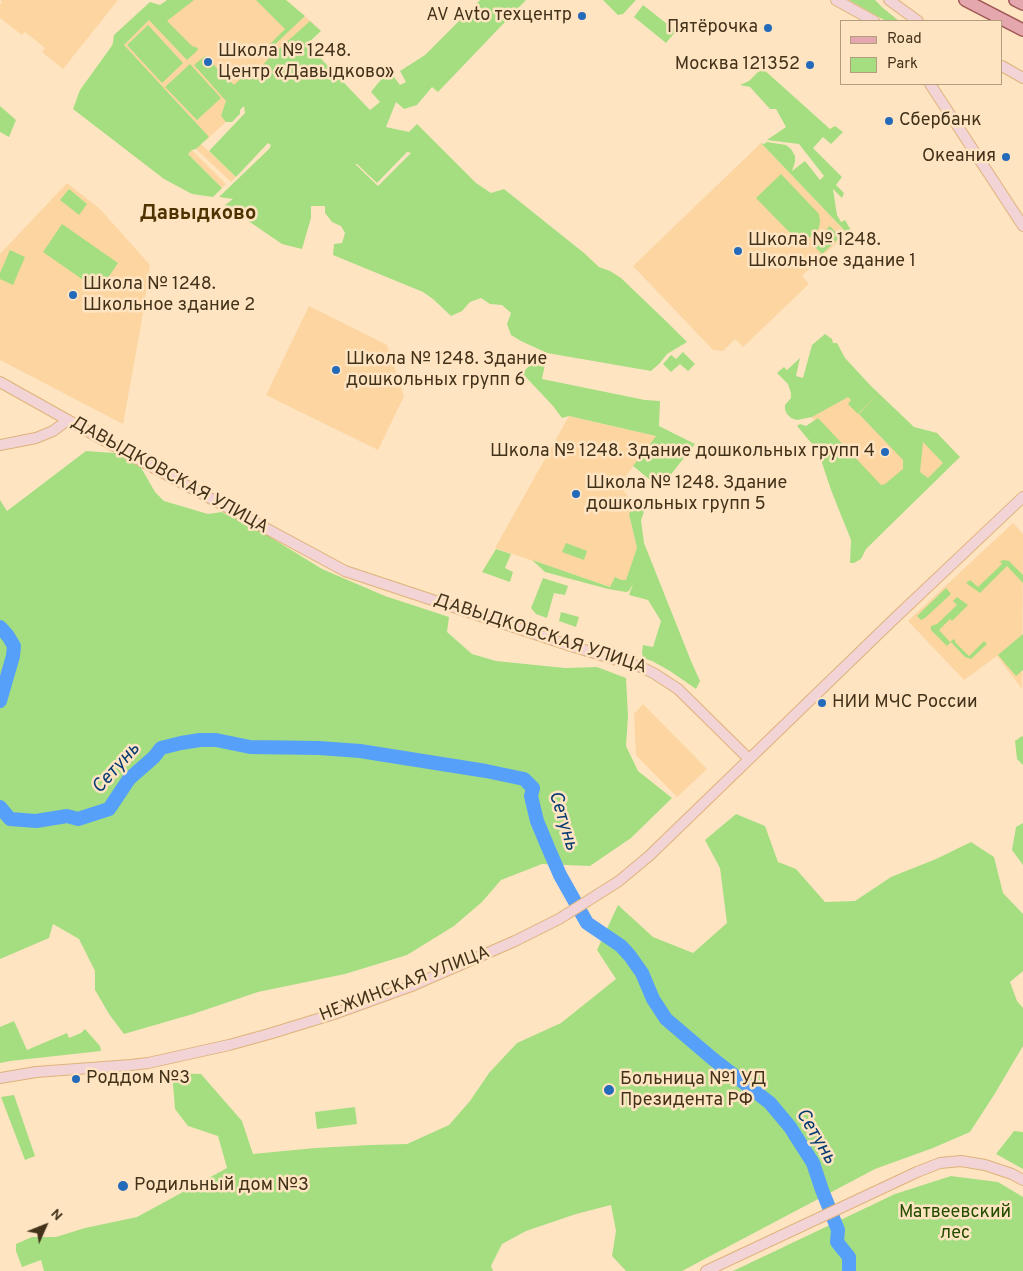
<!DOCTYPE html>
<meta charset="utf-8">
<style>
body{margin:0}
#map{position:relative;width:1023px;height:1271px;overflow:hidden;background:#ffe4c2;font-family:Overpass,sans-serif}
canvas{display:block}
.legend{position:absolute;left:840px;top:20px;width:162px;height:65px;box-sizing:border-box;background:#ffe4c2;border:1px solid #b49d7f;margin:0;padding:6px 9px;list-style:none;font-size:15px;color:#43321a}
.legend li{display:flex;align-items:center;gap:10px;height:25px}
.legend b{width:25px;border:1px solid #b49d7f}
.north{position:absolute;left:20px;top:1201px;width:50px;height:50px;-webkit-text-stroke:4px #ffe4c2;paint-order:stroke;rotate:46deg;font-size:14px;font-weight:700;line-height:20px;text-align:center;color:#43321a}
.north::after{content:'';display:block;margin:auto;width:18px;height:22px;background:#43321a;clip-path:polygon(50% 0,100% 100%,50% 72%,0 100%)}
</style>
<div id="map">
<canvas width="1023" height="1271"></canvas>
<ul class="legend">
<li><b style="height:6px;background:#e4a7ad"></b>Road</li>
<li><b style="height:14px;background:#a4de81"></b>Park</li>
</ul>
<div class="north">N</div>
</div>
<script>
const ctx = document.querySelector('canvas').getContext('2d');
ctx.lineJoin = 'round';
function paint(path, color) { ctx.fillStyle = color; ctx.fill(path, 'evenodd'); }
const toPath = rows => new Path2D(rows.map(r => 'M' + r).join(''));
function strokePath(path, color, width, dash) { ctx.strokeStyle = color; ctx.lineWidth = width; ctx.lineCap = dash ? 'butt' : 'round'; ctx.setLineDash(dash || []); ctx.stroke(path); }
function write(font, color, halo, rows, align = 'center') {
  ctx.font = font + ' Overpass,sans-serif'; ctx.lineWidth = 5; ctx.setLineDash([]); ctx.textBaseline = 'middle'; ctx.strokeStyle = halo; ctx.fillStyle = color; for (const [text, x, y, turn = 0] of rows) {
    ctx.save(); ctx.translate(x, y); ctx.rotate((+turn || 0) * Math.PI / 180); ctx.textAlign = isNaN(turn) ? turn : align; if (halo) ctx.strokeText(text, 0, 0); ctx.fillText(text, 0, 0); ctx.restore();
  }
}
const built = toPath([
 [0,0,118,0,63,69,42,52,45,48,25,32,22,35,0,18,0,5,2,2],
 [167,0,286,0,314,24,226,122,205,141,115,45],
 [761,143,847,233,802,276,809,284,743,347,735,339,723,351,713,350,633,266],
 [201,144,236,177,231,182,196,149],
 [192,150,226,184,222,188,188,154],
 [67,183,100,209,150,265,141,325,123,424,0,360,0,254],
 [309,306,387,345,404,396,378,450,266,395],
 [843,359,944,463,874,531,829,435,798,403],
 [569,416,656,436,619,485,634,504,629,514,637,548,623,591,495,548],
 [1013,523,1023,534,1022,689,997,656,964,680,908,621],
 [643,704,707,769,677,797,636,755,634,714]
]);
const green = toPath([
 [167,0,194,0,167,21,192,46,198,48,197,51,187,60,149,20,124,45,209,137,196,149,192,150,188,154,222,188,213,197,192,194,164,179,73,109,80,90,111,47,113,43,114,35,150,2,160,5],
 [256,0,286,0,305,16,269,50,267,47,285,29],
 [480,0,526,0,438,92,432,87,417,105,404,109,396,102,386,127,409,132,417,124,476,183,491,193,504,189,584,253,599,267,610,271,621,278,668,323,687,342,667,354,660,363,651,371,547,353,521,341,511,335,507,324,511,313,502,305,490,304,481,298,470,302,462,311,451,316,433,299,423,292,333,255,334,244,342,243,345,233,341,226,332,222,325,213,325,206,311,206,311,218,302,249,282,244,225,205,233,199,219,197,269,149,271,145,268,143,236,177,209,151,245,113,244,106,240,110,240,114,232,122,226,122,221,116,226,101,194,65,205,56,234,85,245,75,250,79,270,57,310,21,321,31,307,44,370,110,380,102,371,92,378,83,383,78,394,77,400,85,406,82,400,71,425,55],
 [407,152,411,153,378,186,355,164,357,164,377,183],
 [603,0,636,0,623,14,618,15],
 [849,0,875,0,883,8,899,21,886,21],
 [643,5,676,31,666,43,634,17],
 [148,25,183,63,162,83,127,45],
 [190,64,221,98,197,120,165,87],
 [762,68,830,129,835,126,843,132,831,144,823,137,813,148,842,177,836,185,844,193,842,198,833,189,837,215,841,222,845,220,852,232,848,235,847,232,843,236,846,232,761,143,764,144,767,142,786,145,791,149,795,156,795,162,792,171,805,161,820,180,824,176,799,144,767,140,786,127,776,109,770,109,750,87,740,85,749,81],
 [0,106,16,120,9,137,0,132],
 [781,174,819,214,820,221,819,228,814,234,810,237,803,239,794,237,756,198],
 [69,189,87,204,79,215,60,200],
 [62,224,118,263,99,291,43,252],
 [830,226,840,237,822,254,812,244],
 [10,250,25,257,13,285,0,279,0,273],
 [825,334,832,339,833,343,837,343,845,358,871,386,914,427,937,433,960,457,866,549,861,559,854,563,850,563,851,540,831,490,818,451,797,426,800,424,806,426,818,418,881,485,885,484,903,469,903,460,859,414,877,395,858,414,848,404,851,400,848,397,812,417,797,420,791,418,787,414,785,410,785,405,791,398,791,393,788,384,777,373,784,367,787,370,800,358,796,376,803,378,812,345],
 [923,442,943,463,928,478,920,472],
 [683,352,695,364,688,371,680,364,671,372,663,364,671,355,676,359],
 [537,358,546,359,542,379,645,400,660,401,659,426,695,444,660,488,633,466,656,436,569,416,562,418,553,406,522,373],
 [86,451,115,453,139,464,155,492,164,501,208,514,222,512,262,532,322,569,385,596,449,617,447,632,472,654,496,661,565,668,597,667,626,678,628,716,626,746,638,771,672,798,631,838,590,866,542,864,501,880,482,902,454,926,407,955,345,974,258,992,193,1014,124,1034,109,1014,95,990,95,971,79,939,53,924,49,938,0,959,0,500,7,511],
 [634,504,646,506,641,520,644,543,691,661,700,681,696,689,670,671,652,661,643,658,642,652,643,645,653,647,661,621,648,600,629,595,633,584,629,591,626,592,608,589,545,572,532,560,610,587,615,577,621,580,626,580,637,548,629,514],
 [566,543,587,551,584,560,562,552],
 [496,549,511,554,505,568,513,572,510,582,482,572],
 [1004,560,1009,561,1023,575,1023,583,1007,566,980,593,966,583,970,580,978,587,1002,564,1000,561],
 [543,578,568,586,565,595,554,593,547,618,536,614,531,608],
 [946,588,951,594,925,618,921,620,917,616],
 [957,597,968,605,952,621,950,619,939,630,950,642,954,639,956,643,969,656,984,641,987,644,971,659,965,657,951,642,947,646,931,630,931,626,937,624,957,605,953,601],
 [561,612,579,617,576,627,559,621],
 [1023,634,1023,670,1016,676,998,655],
 [1022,736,1023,737,1023,765,1017,759,1015,741],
 [736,814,765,826,778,862,796,869,825,902,855,901,891,877,936,859,971,842,994,857,1003,893,1023,914,1023,971,1010,982,1017,1001,1023,1008,1023,1046,994,1095,970,1132,933,1148,875,1169,682,1271,626,1271,612,1256,616,1231,611,1205,576,1214,526,1231,502,1244,491,1266,493,1271,44,1271,41,1260,22,1267,16,1251,16,1244,32,1237,56,1237,85,1228,137,1217,227,1168,218,1136,188,1126,175,1109,172,1073,201,1074,242,1121,253,1154,315,1148,370,1145,407,1144,449,1125,470,1101,489,1073,517,1043,561,1023,616,979,597,950,618,905,653,937,693,953,727,923,720,868,705,840],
 [1023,823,1023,865,1012,850,1016,827],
 [14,1021,27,1050,67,1033,69,1038,81,1033,85,1029,100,1046,101,1051,10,1061,0,1063,0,1027],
 [14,1095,35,1156,25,1160,1,1097],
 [355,1107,357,1124,317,1129,315,1112],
 [1014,1131,1023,1132,1023,1169,996,1154],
 [951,1176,998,1182,1023,1197,1023,1271,733,1271,895,1194]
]);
const river = toPath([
 [0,627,8,636,14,646,13,656,0,701],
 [0,807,10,819,36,821,67,816,78,819,109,809,129,779,154,757,161,748,181,743,200,740,216,740,250,747,319,748,360,751,486,771,524,779,533,788,531,796,537,821,547,845,560,875,587,923,621,946,630,956,642,973,653,999,666,1019,713,1059,770,1103,790,1127,813,1163,822,1190,838,1230,837,1242,849,1257,849,1271]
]);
const secondary = toPath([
 [836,0,874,21],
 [889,0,918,21],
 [1002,66,1023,78],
 [930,84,1023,226],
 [0,382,132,456,345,571,571,646,641,667,655,674,678,689,749,759],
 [0,445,36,438,53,431,68,420],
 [0,1078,36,1072,131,1065,148,1063,229,1045,269,1034,334,1014,414,985,515,941,559,919,619,881,649,856,895,618,1023,497],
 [706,1271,917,1172,940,1163,961,1161,985,1165,1012,1174,1023,1180]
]);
const primary = toPath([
 [965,0,1023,30],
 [1015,0,1023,4]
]);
const markers = [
 [582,16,5,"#246abb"],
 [768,28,5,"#246abb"],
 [208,62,5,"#246abb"],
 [810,65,5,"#246abb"],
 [889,121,5,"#246abb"],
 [1006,157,5,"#246abb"],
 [738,251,5,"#246abb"],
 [73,295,5,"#246abb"],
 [336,370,5,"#246abb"],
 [885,452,5,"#246abb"],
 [576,494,5,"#246abb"],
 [822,703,5,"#246abb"],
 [76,1079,5,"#246abb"],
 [609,1090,6,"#246abb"],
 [123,1186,6,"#246abb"]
];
const poiNames = [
 ["AV Avto техцентр",572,16,"right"],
 ["Пятёрочка",758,28,"right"],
 ["Школа № 1248.",218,52],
 ["Центр «Давыдково»",218,73],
 ["Москва 121352",800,65,"right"],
 ["Сбербанк",899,121],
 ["Океания",996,157,"right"],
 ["Школа № 1248.",748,241],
 ["Школьное здание 1",748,262],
 ["Школа № 1248.",83,285],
 ["Школьное здание 2",83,306],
 ["Школа № 1248. Здание",346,360],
 ["дошкольных групп 6",346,381],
 ["Школа № 1248. Здание дошкольных групп 4",875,452,"right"],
 ["Школа № 1248. Здание",586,484],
 ["дошкольных групп 5",586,505],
 ["НИИ МЧС России",832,703],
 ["Роддом №3",86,1079],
 ["Больница №1 УД",620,1080],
 ["Президента РФ",620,1101],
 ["Родильный дом №3",134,1186]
];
const streetNames = [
 ["ДАВЫДКОВСКАЯ УЛИЦА",169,476,29],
 ["ДАВЫДКОВСКАЯ УЛИЦА",540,635,18],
 ["НЕЖИНСКАЯ УЛИЦА",405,985,-21]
];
const parkNames = [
 ["Матвеевский",955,1213],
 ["лес",955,1234]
];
const waterNames = [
 ["Сетунь",117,769,-48],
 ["Сетунь",562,821,73],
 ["Сетунь",815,1137,59]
];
const quarterNames = [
 ["Давыдково",198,215]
];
paint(built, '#fcd5a1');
paint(green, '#a4de81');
strokePath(river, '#57a0fa', 14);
strokePath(secondary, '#deb379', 12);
strokePath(primary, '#a05856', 14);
strokePath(secondary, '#f2d3d6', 10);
strokePath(primary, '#e4a7ad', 11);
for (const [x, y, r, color] of markers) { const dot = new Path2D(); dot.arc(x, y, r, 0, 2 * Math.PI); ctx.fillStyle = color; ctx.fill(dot); strokePath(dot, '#ffe4c2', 2); }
write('18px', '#43321a', '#ffe4c2', poiNames, 'left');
write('18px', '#43321a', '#ffe4c2', streetNames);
write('18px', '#254d00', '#ffe4c2', parkNames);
write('italic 19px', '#053a72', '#ffe4c2', waterNames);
write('bold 20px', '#4e3200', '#ffe4c2', quarterNames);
</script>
